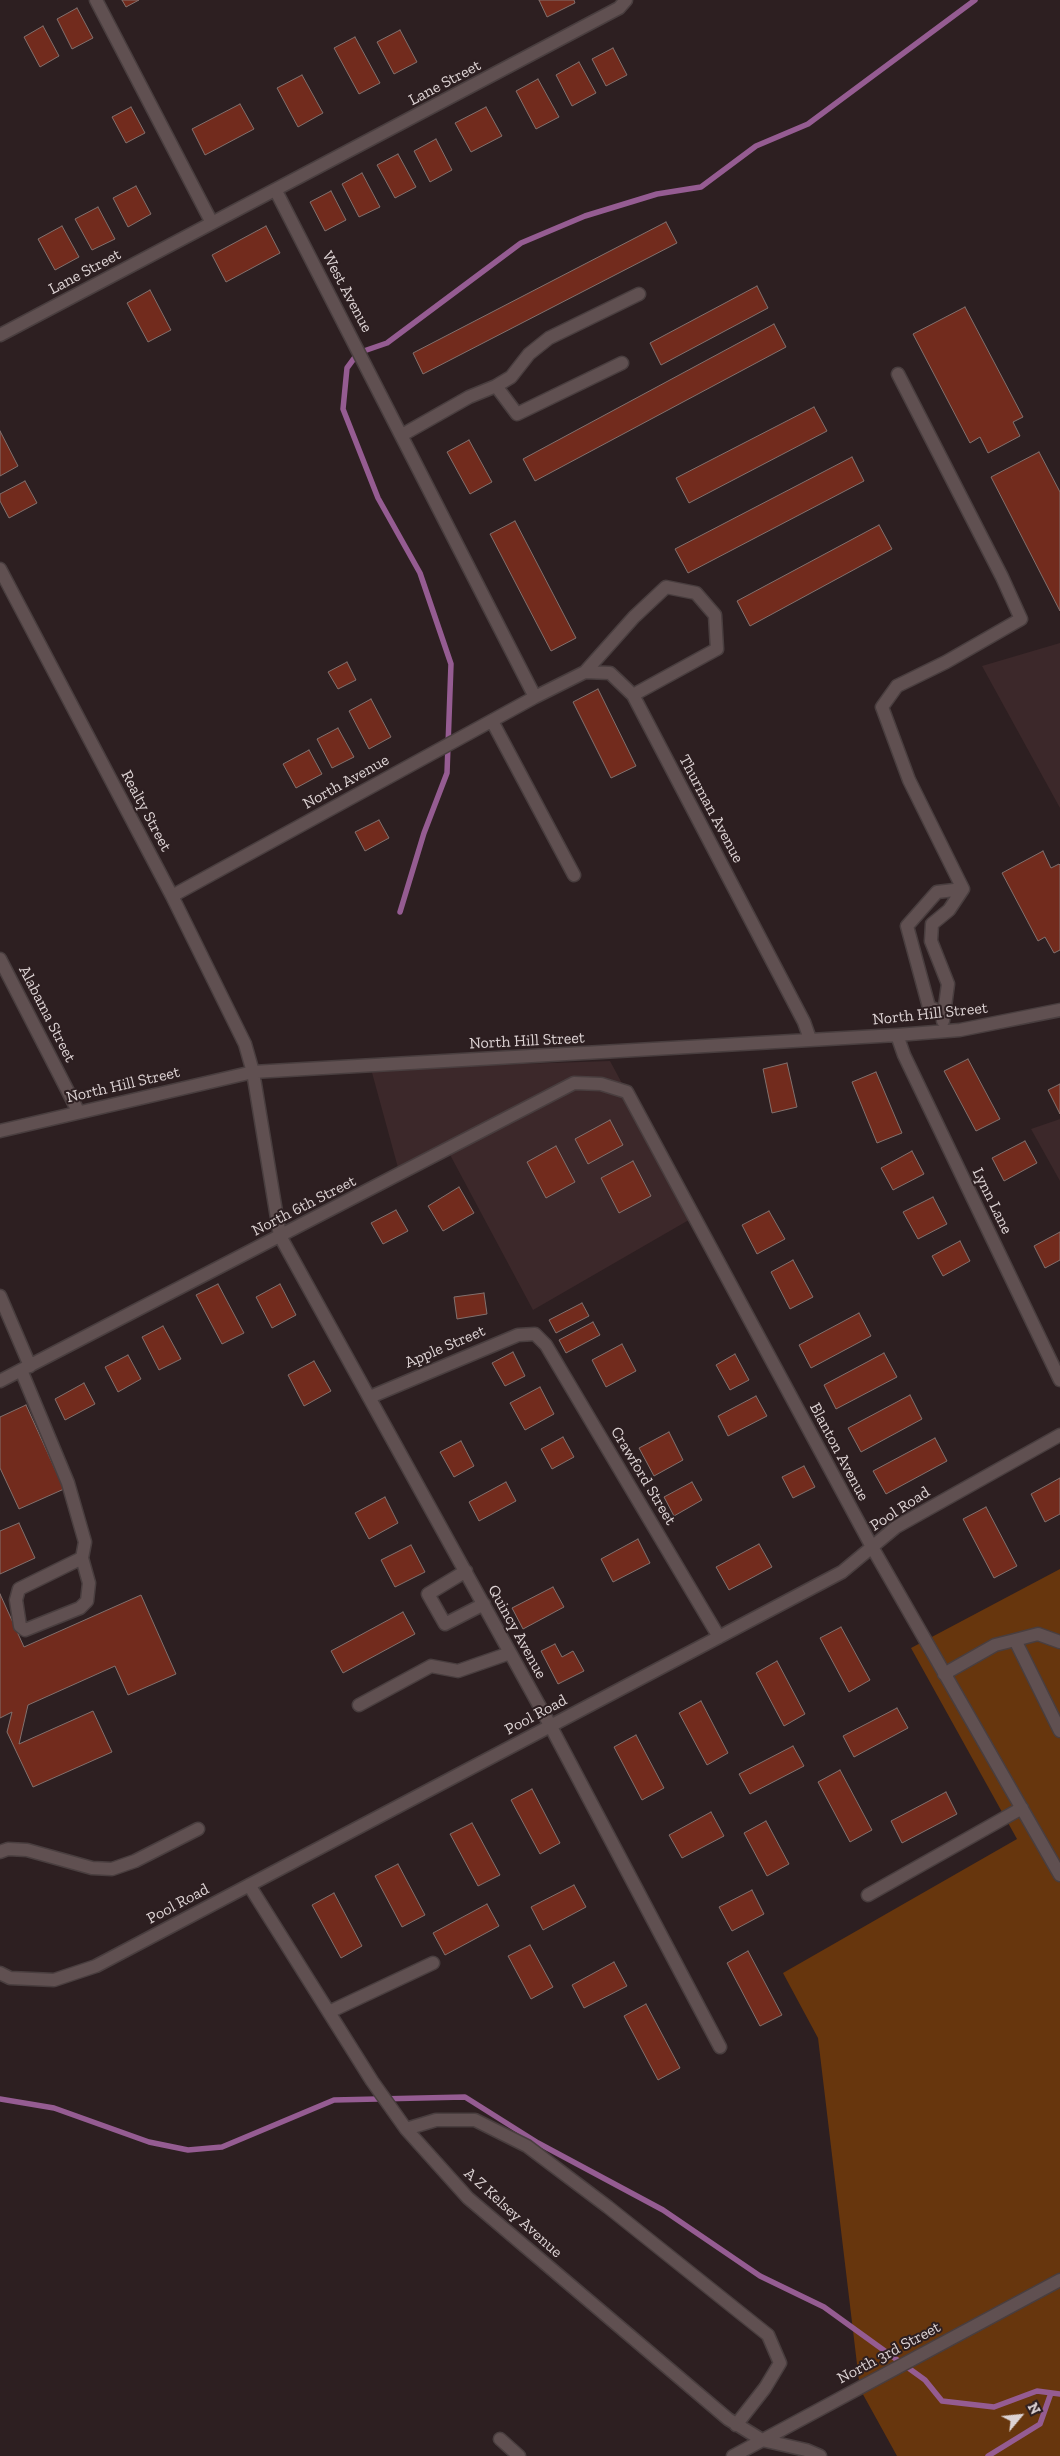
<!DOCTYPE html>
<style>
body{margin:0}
#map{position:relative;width:1060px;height:2456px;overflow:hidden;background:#2d1f21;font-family:"Zilla Slab",serif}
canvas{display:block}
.north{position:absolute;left:995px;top:2391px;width:50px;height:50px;-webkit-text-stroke:4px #2d1f21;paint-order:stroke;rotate:62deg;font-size:14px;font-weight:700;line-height:20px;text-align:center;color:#ddd3d4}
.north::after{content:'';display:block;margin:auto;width:18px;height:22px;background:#ddd3d4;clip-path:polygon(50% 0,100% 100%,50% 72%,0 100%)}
</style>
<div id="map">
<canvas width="1060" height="2456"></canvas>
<div class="north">N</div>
</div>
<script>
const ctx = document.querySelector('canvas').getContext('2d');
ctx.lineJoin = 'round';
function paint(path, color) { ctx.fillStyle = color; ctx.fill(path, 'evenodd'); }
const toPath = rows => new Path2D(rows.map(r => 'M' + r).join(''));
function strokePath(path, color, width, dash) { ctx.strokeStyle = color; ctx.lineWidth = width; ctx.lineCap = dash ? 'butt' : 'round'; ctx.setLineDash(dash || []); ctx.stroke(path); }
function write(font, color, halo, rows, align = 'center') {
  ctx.font = font + ' "Zilla Slab",serif'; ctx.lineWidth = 4; ctx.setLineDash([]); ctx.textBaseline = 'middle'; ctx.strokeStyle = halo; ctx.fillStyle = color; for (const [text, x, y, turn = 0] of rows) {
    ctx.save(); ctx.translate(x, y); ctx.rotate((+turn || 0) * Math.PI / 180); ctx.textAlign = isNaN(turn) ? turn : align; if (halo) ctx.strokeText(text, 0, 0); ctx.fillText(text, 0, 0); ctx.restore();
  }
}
const built = toPath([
 [1060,643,1060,808,982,666],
 [610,1061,694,1217,533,1310,448,1151,400,1175,371,1069],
 [1060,1119,1060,1181,1031,1129]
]);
const green = toPath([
 [1060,1569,1060,2456,897,2456,860,2389,818,2038,783,1973,1017,1839,911,1648]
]);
const stream = toPath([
 [400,912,424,833,447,773,451,664,420,573,378,498,343,409,347,368,358,353,387,343,521,243,585,216,657,194,701,187,756,146,808,124,975,0],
 [0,2099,54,2108,149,2142,188,2150,222,2147,334,2100,465,2097,538,2143,663,2210,760,2276,824,2307,925,2380,942,2401,994,2407,1037,2391,1060,2394],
 [988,2456,1040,2424,1051,2393]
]);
const building = toPath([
 [122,0,139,0,126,7,122,0],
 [539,0,574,0,575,3,547,17,539,0],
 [77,8,93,38,72,49,57,19,77,8],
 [43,26,59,56,40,67,24,37,43,26],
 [400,30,417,62,394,74,377,42,400,30],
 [355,37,380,83,359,94,334,48,355,37],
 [613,48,627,75,606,86,592,59,613,48],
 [579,62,596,93,572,106,556,75,579,62],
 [302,75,323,113,298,127,277,88,302,75],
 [538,79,559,117,536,129,516,91,538,79],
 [240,104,254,129,205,155,192,129,240,104],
 [131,107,145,133,126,143,112,117,131,107],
 [486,107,502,136,471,152,455,123,486,107],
 [436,139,452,170,430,182,414,151,436,139],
 [398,154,416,187,395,198,377,165,398,154],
 [362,173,380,207,359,217,342,184,362,173],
 [136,186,151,214,128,227,113,198,136,186],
 [331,191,346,220,325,231,310,202,331,191],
 [98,207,115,239,92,250,75,219,98,207],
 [666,222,677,243,423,374,413,353,666,222],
 [62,226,79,257,55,270,38,239,62,226],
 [266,226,280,253,226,282,212,255,266,226],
 [757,286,768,308,661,365,650,343,757,286],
 [150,290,171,330,148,342,127,303,150,290],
 [965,307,1023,417,1013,422,1020,436,988,453,980,437,970,443,913,334,965,307],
 [774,324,786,347,535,481,523,459,774,324],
 [814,407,827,431,689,503,676,478,814,407],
 [0,431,18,466,0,476,0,431],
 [469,440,492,482,470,494,447,452,469,440],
 [1039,452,1060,492,1060,611,991,477,1039,452],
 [852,457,864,481,688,573,675,549,852,457],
 [25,481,37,503,9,518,0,501,0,494,25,481],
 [515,521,576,638,551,651,490,534,515,521],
 [879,525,892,549,750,626,737,601,879,525],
 [347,662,356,680,338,689,328,672,347,662],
 [598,689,636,766,611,778,573,702,598,689],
 [371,699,391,737,369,749,349,711,371,699],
 [338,728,354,757,332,768,317,739,338,728],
 [309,750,322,774,296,788,283,764,309,750],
 [379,820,389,838,365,851,355,832,379,820],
 [1043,851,1051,868,1059,864,1060,865,1060,950,1054,953,1045,937,1038,941,1002,873,1043,851],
 [968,1059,1000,1119,976,1131,944,1071,968,1059],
 [787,1063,797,1107,772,1113,763,1069,787,1063],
 [876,1072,902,1133,877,1143,852,1082,876,1072],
 [1060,1084,1060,1114,1048,1090,1060,1084],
 [610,1120,623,1145,588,1164,575,1139,610,1120],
 [1025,1141,1037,1163,1004,1181,992,1158,1025,1141],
 [556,1146,575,1182,546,1198,527,1162,556,1146],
 [912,1151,924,1174,893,1190,881,1168,912,1151],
 [633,1161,651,1196,619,1213,601,1178,633,1161],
 [459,1187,474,1213,443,1231,428,1206,459,1187],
 [933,1197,947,1224,918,1239,903,1212,933,1197],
 [396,1210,408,1231,383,1244,371,1223,396,1210],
 [769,1211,785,1239,757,1254,742,1225,769,1211],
 [1060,1232,1060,1260,1045,1268,1034,1246,1060,1232],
 [960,1241,970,1261,943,1276,932,1256,960,1241],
 [793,1260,813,1297,790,1309,771,1272,793,1260],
 [218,1284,244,1333,222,1344,196,1295,218,1284],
 [280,1284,296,1315,272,1328,256,1297,280,1284],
 [484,1293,487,1314,457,1319,454,1297,484,1293],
 [582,1303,589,1316,556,1333,549,1320,582,1303],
 [859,1313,871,1336,811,1368,799,1345,859,1313],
 [593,1322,600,1335,566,1353,559,1340,593,1322],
 [163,1326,181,1359,159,1370,142,1337,163,1326],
 [622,1344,636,1371,606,1387,592,1360,622,1344],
 [513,1352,525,1376,505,1386,492,1363,513,1352],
 [884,1353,897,1377,836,1409,824,1385,884,1353],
 [735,1354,749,1380,730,1390,716,1365,735,1354],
 [128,1355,141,1379,118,1392,105,1367,128,1355],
 [314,1361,331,1391,304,1406,288,1375,314,1361],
 [84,1383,95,1404,65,1420,55,1399,84,1383],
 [540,1387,554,1414,525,1430,510,1403,540,1387],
 [910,1395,922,1419,861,1452,848,1428,910,1395],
 [756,1396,767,1416,728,1436,718,1416,756,1396],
 [26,1405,64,1489,19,1509,0,1468,0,1417,26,1405],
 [669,1432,683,1460,654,1476,639,1448,669,1432],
 [563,1437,574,1457,552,1469,541,1449,563,1437],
 [935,1438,947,1461,886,1494,873,1471,935,1438],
 [461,1441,474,1466,454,1477,440,1452,461,1441],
 [804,1466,815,1487,793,1498,782,1477,804,1466],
 [1060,1478,1060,1514,1045,1522,1031,1494,1060,1478],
 [506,1482,516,1501,479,1521,469,1502,506,1482],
 [692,1482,702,1500,674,1516,664,1497,692,1482],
 [385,1497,398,1523,369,1539,355,1513,385,1497],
 [986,1507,1017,1566,994,1578,963,1519,986,1507],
 [19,1523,35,1558,0,1574,0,1531,19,1523],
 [638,1539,650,1563,613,1582,601,1559,638,1539],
 [759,1544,772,1567,729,1590,716,1567,759,1544],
 [411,1545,425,1572,395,1587,381,1560,411,1545],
 [553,1587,564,1607,523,1629,512,1608,553,1587],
 [0,1594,24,1647,141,1595,176,1674,128,1695,115,1666,28,1705,19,1744,93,1711,112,1752,33,1787,7,1732,12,1712,0,1718,0,1594],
 [403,1612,415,1634,343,1673,331,1651,403,1612],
 [841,1627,870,1680,849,1692,820,1638,841,1627],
 [555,1644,562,1657,573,1651,584,1671,558,1684,541,1651,555,1644],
 [777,1661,805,1714,784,1726,756,1673,777,1661],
 [701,1701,728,1753,707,1765,679,1713,701,1701],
 [897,1708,908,1728,854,1757,843,1736,897,1708],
 [636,1735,664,1788,642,1800,614,1747,636,1735],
 [793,1746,804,1766,750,1794,739,1774,793,1746],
 [840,1770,872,1830,850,1842,818,1782,840,1770],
 [532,1789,560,1843,540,1854,511,1800,532,1789],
 [946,1792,957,1814,902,1843,891,1821,946,1792],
 [711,1812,724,1836,682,1858,669,1835,711,1812],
 [766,1821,789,1864,767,1876,744,1833,766,1821],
 [472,1823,500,1875,478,1886,450,1834,472,1823],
 [398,1864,425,1915,402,1927,375,1876,398,1864],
 [574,1885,586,1907,543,1930,531,1907,574,1885],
 [752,1890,764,1914,732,1931,719,1907,752,1890],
 [334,1893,362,1946,341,1958,312,1905,334,1893],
 [487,1904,499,1926,445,1955,433,1933,487,1904],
 [530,1945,553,1987,531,1999,508,1956,530,1945],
 [748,1951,782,2015,760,2026,727,1963,748,1951],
 [614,1962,627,1986,584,2008,572,1985,614,1962],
 [646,2004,680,2068,658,2080,624,2016,646,2004]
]);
const minor = toPath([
 [96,0,212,223],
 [276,191,535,697],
 [0,335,619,8,626,0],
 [898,374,1002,577,1021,619,946,662,897,686,882,707,909,780,963,889],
 [496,386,511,377,529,354,549,338,639,294],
 [402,435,469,397,496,386,517,414,622,363],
 [0,569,172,896,245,1044,253,1072,280,1236,550,1725,720,2047],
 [585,672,634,617,666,587,696,593,715,615,717,649,633,695],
 [492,721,574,875],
 [172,896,535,697,585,672,610,673,633,695,804,1022,810,1039],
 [0,959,78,1111],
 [944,1013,929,1007,907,926,937,892,963,889],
 [943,1021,948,984,931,941,932,924,949,910,963,889],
 [897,1035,904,1055,1060,1380],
 [0,1131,253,1072,897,1035,960,1030,1060,1010],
 [0,1296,30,1366],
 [21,1370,68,1483,85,1542,82,1558,19,1589,16,1600,20,1626,25,1630,80,1608,87,1601,89,1583,82,1558],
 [0,1381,574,1083,601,1084,627,1092,872,1547,1060,1875],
 [370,1397,518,1335,535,1334,546,1345,719,1637],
 [466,1571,428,1594,445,1624,484,1604],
 [1015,1640,1060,1731],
 [944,1674,995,1645,1015,1640,1038,1634,1060,1642],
 [359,1705,431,1666,458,1671,510,1653],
 [0,1852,8,1849,27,1850,92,1868,112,1869,135,1861,198,1829],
 [249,1885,372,2081,406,2129,468,2198,728,2419,762,2440,806,2450,820,2456],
 [868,1895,1022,1808],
 [0,1973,10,1978,54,1980,96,1966,842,1572,896,1527,1060,1435],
 [329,2012,433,1963],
 [406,2129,436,2120,475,2120,527,2146,608,2207,768,2335,780,2363,765,2388,736,2425],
 [500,2439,519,2456],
 [733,2456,1060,2280]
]);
const streetNames = [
 ["Lane Street",445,83,-28],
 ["Lane Street",85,272,-28],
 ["West Avenue",347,292,62],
 ["North Avenue",346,782,-29],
 ["Thurman Avenue",711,809,62],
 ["Realty Street",146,811,62],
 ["Alabama Street",47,1014,63],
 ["North Hill Street",930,1014,-6],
 ["North Hill Street",527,1041,-3],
 ["North Hill Street",123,1085,-13],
 ["Lynn Lane",992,1201,64],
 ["North 6th Street",304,1206,-27],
 ["Apple Street",445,1347,-23],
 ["Blanton Avenue",839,1452,62],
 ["Crawford Street",643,1476,59],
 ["Pool Road",900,1509,-33],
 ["Quincy Avenue",517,1632,61],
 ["Pool Road",536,1715,-28],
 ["Pool Road",178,1904,-28],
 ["A Z Kelsey Avenue",513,2213,42],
 ["North 3rd Street",889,2353,-28]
];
paint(built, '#3c282a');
paint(green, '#67360d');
strokePath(stream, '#955c92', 5.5);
paint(building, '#722b1d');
strokePath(building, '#82716e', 1);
strokePath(minor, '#493e3f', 15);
strokePath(minor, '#605051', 12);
write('16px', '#ddd3d4', '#2d1f21', streetNames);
</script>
